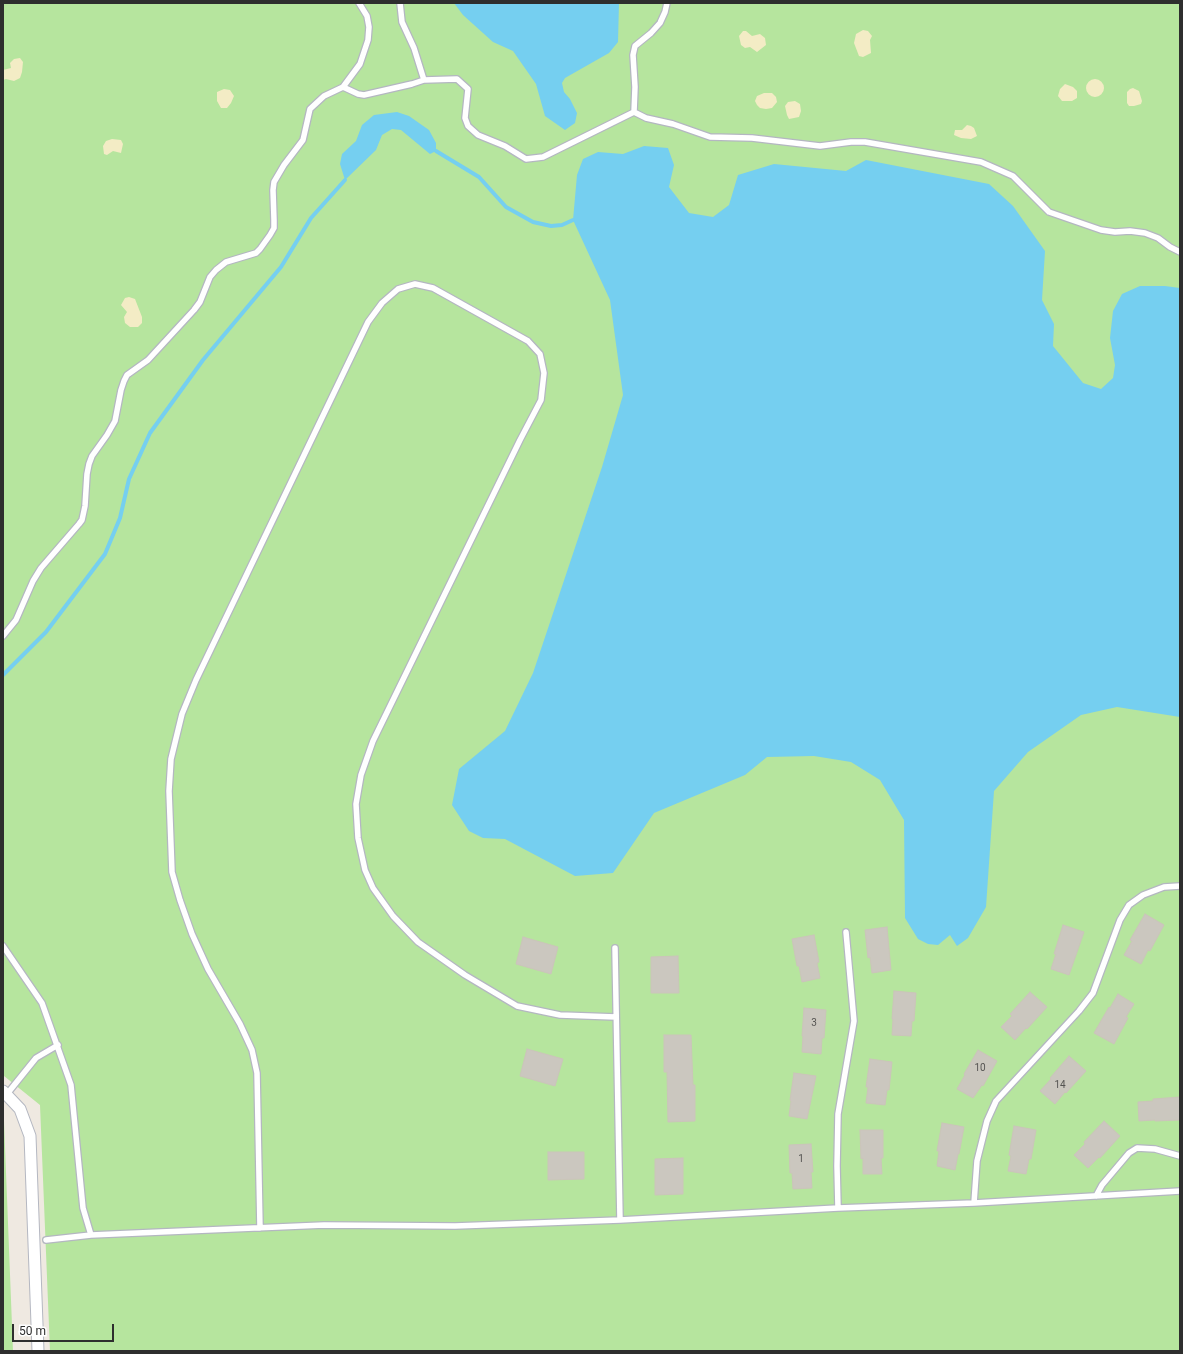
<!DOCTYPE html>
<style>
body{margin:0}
#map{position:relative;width:1183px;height:1354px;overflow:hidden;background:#efe9e1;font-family:Roboto,sans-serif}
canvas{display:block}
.frame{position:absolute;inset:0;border:4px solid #2e2e2e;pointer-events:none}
.scale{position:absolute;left:12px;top:1324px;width:102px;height:18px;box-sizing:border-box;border:2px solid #2e2e2e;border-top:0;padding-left:5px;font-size:12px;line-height:14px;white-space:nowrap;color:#2e2e2e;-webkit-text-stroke:3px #fff;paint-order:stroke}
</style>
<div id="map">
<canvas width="1183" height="1354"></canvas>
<div class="frame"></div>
<div class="scale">50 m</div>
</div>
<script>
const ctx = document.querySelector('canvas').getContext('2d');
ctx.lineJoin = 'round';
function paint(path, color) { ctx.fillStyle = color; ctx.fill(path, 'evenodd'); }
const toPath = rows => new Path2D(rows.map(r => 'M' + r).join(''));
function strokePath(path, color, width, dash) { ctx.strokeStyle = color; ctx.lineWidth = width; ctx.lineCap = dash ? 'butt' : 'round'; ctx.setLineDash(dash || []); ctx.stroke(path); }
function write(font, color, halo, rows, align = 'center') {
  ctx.font = font + ' Roboto,sans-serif'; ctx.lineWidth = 3; ctx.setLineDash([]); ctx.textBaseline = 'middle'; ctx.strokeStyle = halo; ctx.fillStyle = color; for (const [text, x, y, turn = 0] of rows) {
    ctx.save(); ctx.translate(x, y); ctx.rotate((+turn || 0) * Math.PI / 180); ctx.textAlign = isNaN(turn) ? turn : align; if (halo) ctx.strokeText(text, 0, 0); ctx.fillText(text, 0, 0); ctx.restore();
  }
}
const green = toPath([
 [3,3,1180,3,1180,1351,50,1351,40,1105,4,1076,3,1076],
 [3,1121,4,1121,13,1351,3,1351]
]);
const sand = toPath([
 [863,30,868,31,872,36,870,40,871,53,863,57,859,56,854,43,856,34],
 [743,31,746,31,752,36,760,34,765,38,766,45,757,52,750,47,745,48,741,45,739,36],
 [20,58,23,62,22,72,20,78,14,81,6,79,3,80,3,70,11,68,10,63,14,59],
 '1086 88a9 9 0 1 1 18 0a9 9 0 1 1-18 0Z',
 [1065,84,1073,87,1077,91,1077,98,1072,101,1062,101,1058,96,1060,89],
 [1133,88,1139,91,1142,101,1141,104,1134,106,1129,106,1127,103,1127,92,1130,89],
 [224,89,230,90,234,96,231,103,227,108,221,108,217,101,217,92],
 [764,93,772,93,776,97,777,102,772,108,766,109,760,108,757,105,755,101,757,96],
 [795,101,800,104,801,111,799,117,789,119,787,115,785,106,788,102],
 [967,125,971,126,974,128,977,136,971,139,961,138,954,135,955,130,962,130],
 [112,139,121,140,123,144,121,153,113,151,107,155,104,154,103,146,106,141],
 [129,297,135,299,142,317,142,323,138,327,130,327,125,323,124,317,127,312,121,305,125,298]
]);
const water = toPath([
 [454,3,619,3,618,42,609,53,565,78,562,83,564,92,570,99,577,113,575,123,565,130,545,116,536,84,513,51,493,42,463,15],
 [397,112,409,116,429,130,436,143,436,151,430,154,401,130,392,129,382,135,376,150,345,180,340,164,342,154,356,141,362,125,374,115],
 [644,146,668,148,674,165,669,187,689,213,713,217,729,205,738,175,774,164,846,171,866,160,989,184,1013,206,1045,251,1042,300,1054,324,1053,346,1083,383,1101,389,1113,378,1115,365,1110,338,1113,311,1122,294,1140,286,1165,286,1180,288,1180,717,1117,707,1081,715,1028,752,994,791,986,907,968,938,957,946,950,935,938,945,928,944,918,939,905,918,904,820,880,780,851,762,814,756,767,757,745,775,654,813,613,873,575,876,505,839,483,838,469,831,452,805,459,769,505,731,533,673,602,467,623,395,610,300,573,220,577,175,583,159,598,152,623,154]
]);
const stream = toPath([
 [436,151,479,177,506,207,533,222,551,226,562,225,573,220],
 [3,675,46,632,105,554,120,518,129,479,150,433,203,360,281,267,311,218,345,180]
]);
const building = toPath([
 [1145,914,1164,925,1150,951,1148,950,1141,964,1124,955,1132,941,1130,940,1145,914],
 [1063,925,1084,932,1069,975,1051,969,1056,954,1054,954,1063,925],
 [887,927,891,970,872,973,870,957,868,958,865,930,887,927],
 [814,935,819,962,817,963,820,978,802,982,799,966,797,966,792,939,814,935],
 [523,937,558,947,551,974,516,964,523,937],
 [678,956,679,993,651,993,651,957,678,956],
 [894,991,916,993,914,1021,912,1021,911,1036,892,1035,893,1019,892,1019,894,991],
 [1030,992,1047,1007,1027,1029,1026,1028,1015,1040,1001,1027,1012,1016,1010,1014,1030,992],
 [1118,994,1134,1004,1126,1017,1128,1018,1114,1044,1094,1033,1109,1007,1110,1008,1118,994],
 [804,1008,826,1010,824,1038,822,1038,821,1054,802,1052,803,1036,802,1036,804,1008],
 [664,1035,691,1035,693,1085,695,1085,695,1121,668,1122,667,1072,664,1072,664,1035],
 [527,1049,563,1059,555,1086,520,1076,527,1049],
 [978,1050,997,1061,983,1086,982,1085,973,1098,957,1089,965,1075,964,1074,978,1050],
 [1069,1056,1086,1071,1066,1093,1065,1092,1055,1104,1040,1091,1051,1079,1050,1078,1069,1056],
 [870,1059,892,1062,889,1090,887,1090,885,1105,866,1103,868,1087,866,1087,870,1059],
 [794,1073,816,1076,807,1119,789,1116,791,1101,790,1100,794,1073],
 [1180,1097,1180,1120,1155,1121,1155,1120,1139,1121,1138,1102,1153,1101,1153,1099,1180,1097],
 [1104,1121,1120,1136,1100,1158,1099,1157,1088,1168,1074,1155,1085,1144,1084,1142,1104,1121],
 [942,1123,964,1127,959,1154,958,1154,955,1170,937,1166,939,1151,937,1151,942,1123],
 [1014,1126,1036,1130,1031,1159,1029,1159,1026,1174,1008,1171,1011,1156,1009,1155,1014,1126],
 [860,1130,883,1130,883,1158,881,1158,882,1174,863,1174,863,1158,861,1159,860,1130],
 [811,1144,813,1172,811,1172,812,1188,793,1189,792,1173,790,1173,789,1145,811,1144],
 [548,1152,584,1152,584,1179,548,1180,548,1152],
 [683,1158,683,1194,655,1195,655,1159,683,1158]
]);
const lane = toPath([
 [400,3,402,22,414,48,424,80],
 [343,87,358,94,364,95,412,84,424,80,457,79,468,89,465,118,468,126,478,135,505,146,526,159,543,157,634,112],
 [634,112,646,118,673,124,710,137,752,138,820,146,851,142,865,142,981,162,1013,176,1049,212,1101,230,1115,232,1130,231,1145,233,1158,238,1170,247,1180,252],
 [634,112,635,87,633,55,635,46,651,33,660,23,665,12,667,3],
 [3,636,16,620,33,581,41,568,79,524,82,520,85,506,87,474,89,464,92,456,107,435,115,421,121,390,124,381,127,375,148,360,194,310,200,302,210,277,216,270,226,262,256,253,260,249,270,235,274,228,274,220,273,190,274,182,284,165,303,140,310,109,324,96,343,87,360,64,368,40,369,27,367,16,359,3],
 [3,946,42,1003,71,1085,83,1208,91,1235],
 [615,948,620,1220],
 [7,1094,36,1058,58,1045],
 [1096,1196,1102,1185,1129,1153,1137,1148,1155,1149,1180,1156],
 [974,1203,977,1161,987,1121,996,1101,1079,1011,1093,993,1120,920,1129,905,1143,895,1164,887,1180,886],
 [838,1208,837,1166,838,1114,854,1021,846,932],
 [260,1228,257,1073,252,1050,240,1024,208,969,192,934,180,900,172,872,169,791,171,759,182,714,196,680,368,322,382,303,398,289,415,284,433,288,528,341,540,354,544,373,541,400,520,440,373,741,361,775,356,804,358,838,365,870,373,888,393,916,418,942,465,975,517,1006,560,1015,616,1017],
 [46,1240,91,1235,324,1225,455,1226,620,1220,838,1208,974,1203,1180,1191]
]);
const street = toPath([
 [3,1091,20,1109,30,1136,38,1351]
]);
const numberNames = [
 ["3",814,1023],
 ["10",980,1068],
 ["14",1060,1085],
 ["1",801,1159]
];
paint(green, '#b6e59e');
paint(sand, '#f3ecc5');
paint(water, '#75cff0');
strokePath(stream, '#75cff0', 4);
paint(building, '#cbc7bf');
strokePath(building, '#cbc5ba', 1);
strokePath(lane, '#b4b7c1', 8);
strokePath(street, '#b4b7c1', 13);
strokePath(lane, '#fff', 5.5);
strokePath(street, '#fff', 11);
write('10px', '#555452', null, numberNames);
</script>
